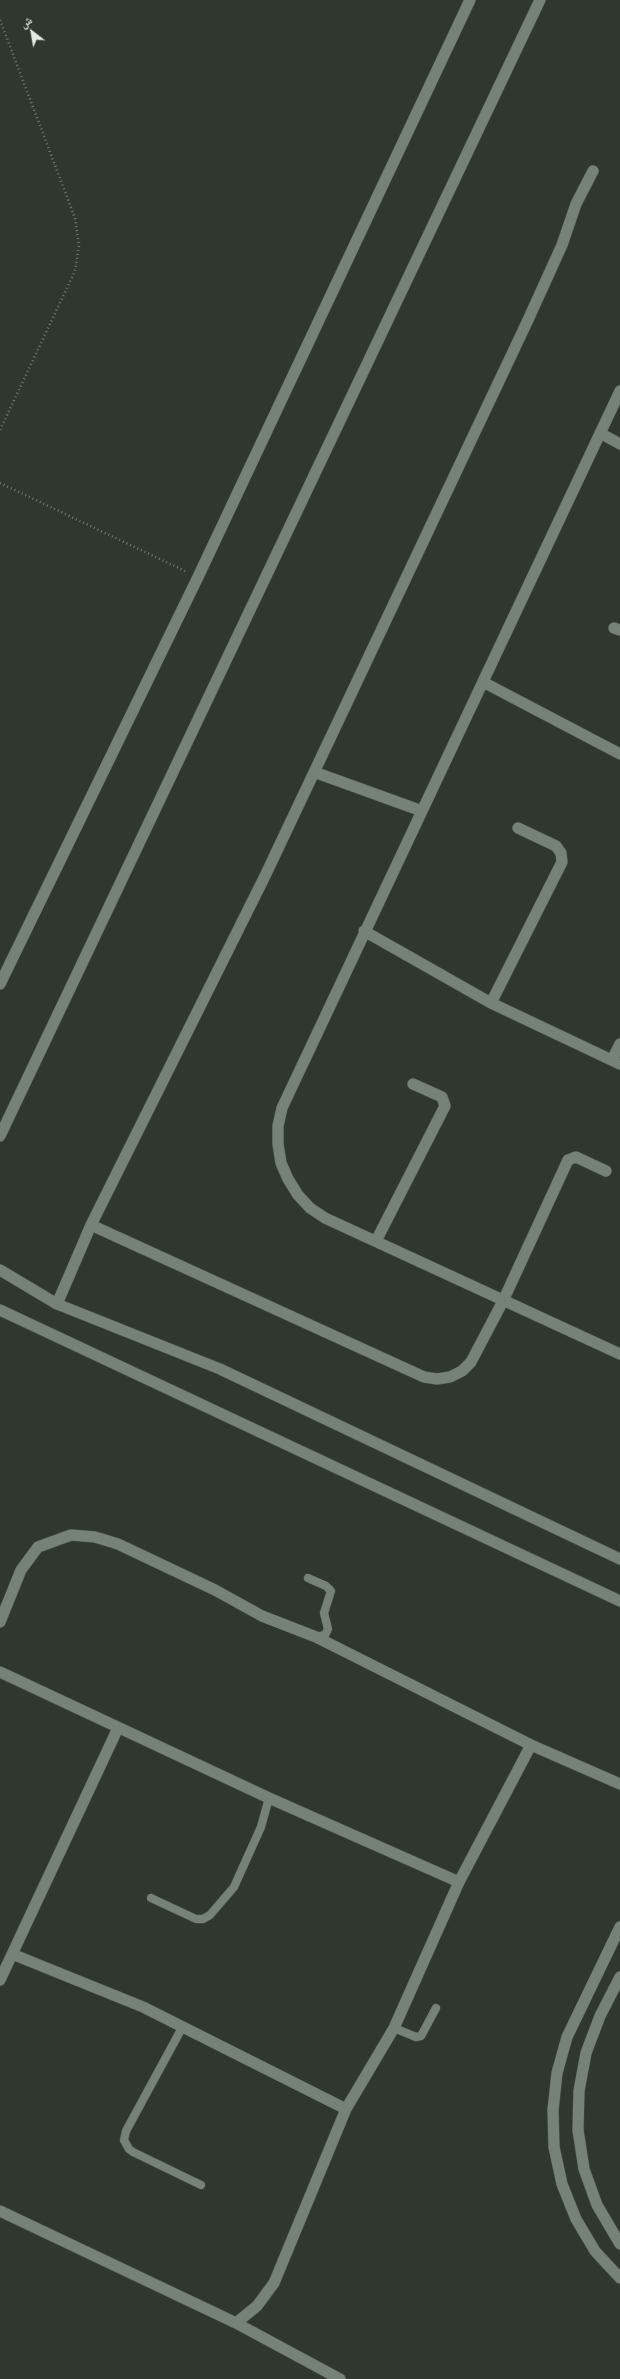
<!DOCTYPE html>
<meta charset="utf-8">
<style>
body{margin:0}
#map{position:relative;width:620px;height:2379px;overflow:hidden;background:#2e382f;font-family:Barlow,"Noto Naskh Arabic",sans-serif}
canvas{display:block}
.north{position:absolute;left:12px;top:12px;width:40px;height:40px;-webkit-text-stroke:3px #2e382f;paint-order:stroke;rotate:329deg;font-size:11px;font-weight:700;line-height:16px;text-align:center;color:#e3e9e3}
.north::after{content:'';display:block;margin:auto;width:14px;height:18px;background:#e3e9e3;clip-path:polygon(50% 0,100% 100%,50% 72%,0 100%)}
</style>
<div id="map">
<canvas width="620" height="2379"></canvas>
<div class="north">ش</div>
</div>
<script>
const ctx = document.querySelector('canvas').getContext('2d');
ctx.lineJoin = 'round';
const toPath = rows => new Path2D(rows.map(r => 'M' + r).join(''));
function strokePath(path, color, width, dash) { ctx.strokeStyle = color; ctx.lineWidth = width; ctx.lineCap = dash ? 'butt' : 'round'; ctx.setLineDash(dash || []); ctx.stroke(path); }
const path = toPath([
 [0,20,75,218,79,246,75,271,0,430],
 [0,483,185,571]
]);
const service = toPath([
 [308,1578,326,1586,331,1591,324,1613,328,1629,325,1635,316,1637],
 [151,1898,196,1919,203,1919,210,1915,234,1887,261,1827,269,1798],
 [183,2026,126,2131,124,2140,129,2149,133,2152,201,2185],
 [394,2028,416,2037,421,2036,436,2008]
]);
const minor = toPath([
 [620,391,282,1108,278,1126,278,1144,281,1163,288,1179,298,1195,310,1208,325,1218,620,1354],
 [600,433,620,444],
 [614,628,620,630],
 [483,682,620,754],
 [314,772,422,811],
 [364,931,491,1003,620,1064],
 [491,1003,562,862,561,853,556,846,518,828],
 [612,1060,620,1044],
 [91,1225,424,1377,437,1379,450,1377,462,1371,471,1362,503,1301,568,1160,576,1157,606,1171],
 [376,1241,445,1106,442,1097,413,1084],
 [57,1304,91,1225,265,876,528,320,562,245,576,204,593,171],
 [0,1622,21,1570,38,1547,71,1535,95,1537,118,1544,215,1590,262,1616,316,1637,531,1745,620,1784],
 [0,1672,269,1798,459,1882],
 [620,1927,567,2037,557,2073,553,2110,554,2147,562,2184,576,2219,595,2251,620,2278],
 [12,1954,143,2007,346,2109],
 [620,1977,600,2016,586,2053,579,2091,578,2130,584,2169,597,2205,620,2244],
 [0,1980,118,1728],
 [0,2211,236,2323,340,2379],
 [236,2323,257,2306,274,2283,346,2109,394,2028,459,1882,531,1745]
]);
const tertiary = toPath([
 [0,984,198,577,470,0],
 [0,1136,540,0],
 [0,1270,57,1304,220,1369,620,1559],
 [0,1310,620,1601]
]);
strokePath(service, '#4b544c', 9);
strokePath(minor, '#4b544c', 12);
strokePath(tertiary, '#4b544c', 12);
strokePath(path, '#747c74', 2.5, [1, 3]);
strokePath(service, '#768276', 8);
strokePath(minor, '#768276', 11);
strokePath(tertiary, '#768276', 11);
</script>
